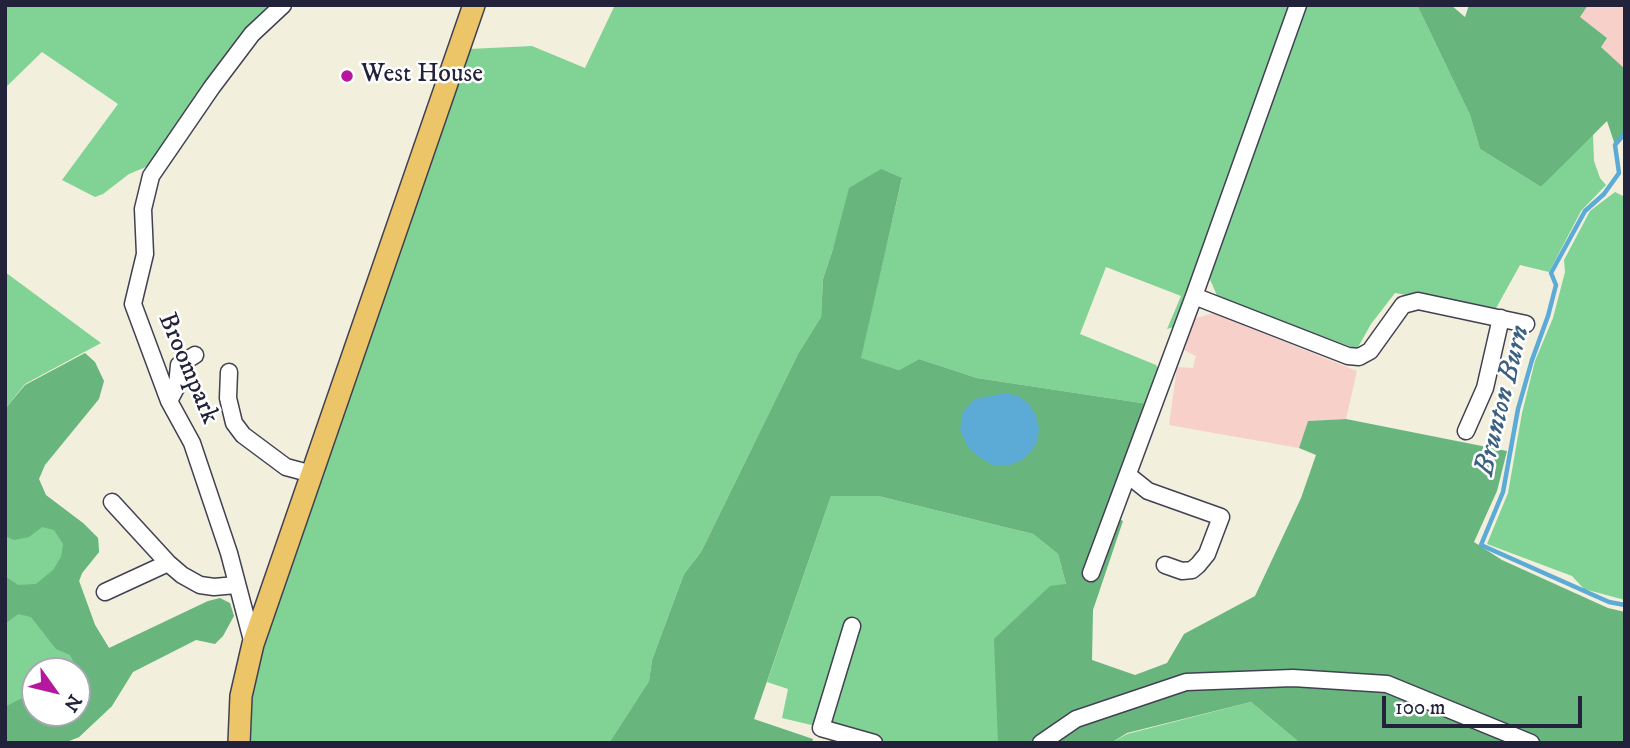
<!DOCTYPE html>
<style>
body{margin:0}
#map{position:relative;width:1630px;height:748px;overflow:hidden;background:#f2efdd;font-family:"IM FELL DW Pica",serif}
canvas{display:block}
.frame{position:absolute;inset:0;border:7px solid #22223b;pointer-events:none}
.north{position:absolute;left:21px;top:657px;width:70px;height:70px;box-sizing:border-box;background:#fff;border:2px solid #a7a7b1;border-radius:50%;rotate:124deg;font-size:19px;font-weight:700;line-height:28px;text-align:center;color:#22223b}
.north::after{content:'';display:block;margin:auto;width:24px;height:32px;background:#b5179e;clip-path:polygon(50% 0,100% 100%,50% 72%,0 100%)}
.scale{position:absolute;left:1382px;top:696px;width:200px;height:32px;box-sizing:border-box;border:4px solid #22223b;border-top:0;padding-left:9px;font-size:21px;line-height:24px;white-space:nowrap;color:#22223b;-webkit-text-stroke:5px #fff;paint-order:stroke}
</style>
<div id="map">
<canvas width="1630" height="748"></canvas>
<div class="frame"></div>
<div class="north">N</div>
<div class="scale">100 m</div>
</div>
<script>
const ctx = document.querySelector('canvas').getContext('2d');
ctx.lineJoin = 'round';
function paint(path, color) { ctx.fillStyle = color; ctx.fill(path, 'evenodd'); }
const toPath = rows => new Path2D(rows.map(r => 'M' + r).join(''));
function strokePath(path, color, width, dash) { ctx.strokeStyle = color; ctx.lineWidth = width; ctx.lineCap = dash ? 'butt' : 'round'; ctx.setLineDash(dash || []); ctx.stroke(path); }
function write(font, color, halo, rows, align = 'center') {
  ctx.font = font + ' "IM FELL DW Pica",serif'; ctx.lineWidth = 5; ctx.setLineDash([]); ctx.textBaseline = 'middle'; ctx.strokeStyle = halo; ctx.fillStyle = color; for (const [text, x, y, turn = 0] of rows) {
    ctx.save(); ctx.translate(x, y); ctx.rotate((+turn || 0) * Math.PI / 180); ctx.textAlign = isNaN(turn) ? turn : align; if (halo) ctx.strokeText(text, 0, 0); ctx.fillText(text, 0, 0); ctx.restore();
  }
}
const built = toPath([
 [1588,5,1625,5,1625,69,1600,46,1607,38,1579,17],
 [1213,313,1357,371,1346,419,1308,421,1299,448,1169,425,1177,367,1193,368,1196,356,1184,350,1182,340,1190,320]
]);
const green = toPath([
 [5,5,276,5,153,164,129,174,103,194,95,197,62,180,118,104,42,52,5,88],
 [615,5,1293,5,1177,326,1167,329,1181,296,1106,267,1080,334,1156,365,1161,373,1148,404,977,378,919,359,899,370,860,358,902,179,833,249,823,279,821,317,798,354,701,552,684,574,652,660,649,681,609,743,248,743,247,708,257,661,284,590,469,49,532,46,585,68],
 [1305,5,1417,5,1470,115,1480,149,1541,187,1593,134,1594,161,1600,178,1606,185,1581,211,1549,272,1520,265,1495,310,1395,293,1371,324,1357,349,1218,298,1209,277],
 [1615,192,1625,197,1625,600,1584,589,1572,576,1487,544,1508,493,1522,413,1535,361,1553,318,1565,272,1564,260,1590,211],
 [5,272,101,343,25,384,5,409],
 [5,475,83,523,98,538,99,552,82,573,79,581,95,625,109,648,112,706,79,737,64,743,5,743],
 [35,671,77,671,77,713,35,713],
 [831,496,878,496,1033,534,1058,554,1066,584,999,724,998,743,887,743,782,718,788,689,767,682],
 [1251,702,1300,743,1111,743,1127,734]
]);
const forest = toPath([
 [1417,5,1451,5,1465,17,1469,5,1588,5,1580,17,1607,38,1601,47,1625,69,1625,133,1615,145,1607,121,1541,187,1480,149,1470,115],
 [881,169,902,178,861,358,899,370,919,359,977,378,1148,404,1106,514,1123,521,1093,610,1092,660,1135,675,1167,663,1184,634,1255,596,1301,498,1316,455,1299,448,1308,421,1346,419,1507,451,1497,491,1474,542,1502,560,1608,608,1625,612,1625,743,1300,743,1251,702,1127,733,1111,743,998,743,994,639,1050,586,1066,584,1058,554,1033,534,878,496,831,496,754,719,813,739,812,743,609,743,649,681,652,660,684,574,701,552,798,354,821,317,823,279,833,249,849,188],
 [85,353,95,362,104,381,99,399,45,465,39,479,46,495,83,523,98,538,99,552,82,573,79,581,95,625,109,648,208,601,220,598,230,603,234,616,223,636,215,644,196,640,133,672,112,706,79,737,64,743,5,743,5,707,35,691,35,713,77,713,77,671,72,671,75,665,70,655,56,649,31,617,18,614,5,624,5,576,18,585,36,584,53,570,61,557,63,544,54,530,42,527,29,537,14,540,5,536,5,409,25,385]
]);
const water = toPath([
 [1005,393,1018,396,1029,404,1036,416,1039,429,1037,442,1030,453,1020,461,1009,465,993,465,979,457,968,447,960,430,963,412,975,399]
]);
const stream = toPath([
 [1625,133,1615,145,1619,173,1604,194,1585,211,1551,273,1556,285,1548,316,1532,360,1518,409,1503,492,1481,545,1609,602,1625,605]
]);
const minor = toPath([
 [1194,296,1348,356,1359,357,1370,351,1403,305,1418,301,1526,324],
 [229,372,228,398,234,423,243,435,286,467,312,474],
 [169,401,177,386,179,365,195,355],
 [1466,431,1485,388,1501,318],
 [1128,475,1148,491,1221,517,1207,554,1198,565,1192,570,1182,571,1165,565],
 [112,502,168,563,182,575,200,585,214,587,236,585],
 [1091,573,1194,296,1298,5],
 [105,592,168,563],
 [852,626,821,728,874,743],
 [253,644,229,553,192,443,169,401,133,304,145,254,143,209,151,176,212,87,252,34,283,5],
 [1041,743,1076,719,1186,682,1293,678,1387,684,1531,743]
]);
const major = toPath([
 [239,743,241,696,253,644,474,5]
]);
const markers = [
 [347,76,7,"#b5179e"]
];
const poiNames = [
 ["West House",361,76]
];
const streetNames = [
 ["Broompark",187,369,67]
];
const waterNames = [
 ["Brunton Burn",1504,401,-76]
];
paint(built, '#f7d0ca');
paint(green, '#80d394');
paint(forest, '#68b57e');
paint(water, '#5cabd6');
strokePath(stream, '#5cabd6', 4.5);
strokePath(minor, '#414153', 19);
strokePath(major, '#414153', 24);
strokePath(minor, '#fff', 16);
strokePath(major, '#edc569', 21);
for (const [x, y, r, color] of markers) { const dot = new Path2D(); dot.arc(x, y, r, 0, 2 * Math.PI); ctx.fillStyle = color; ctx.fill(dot); strokePath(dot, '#fff', 2.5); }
write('26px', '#22223b', '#fff', poiNames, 'left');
write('26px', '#22223b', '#fff', streetNames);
write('italic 28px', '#3c6081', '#fff', waterNames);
</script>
